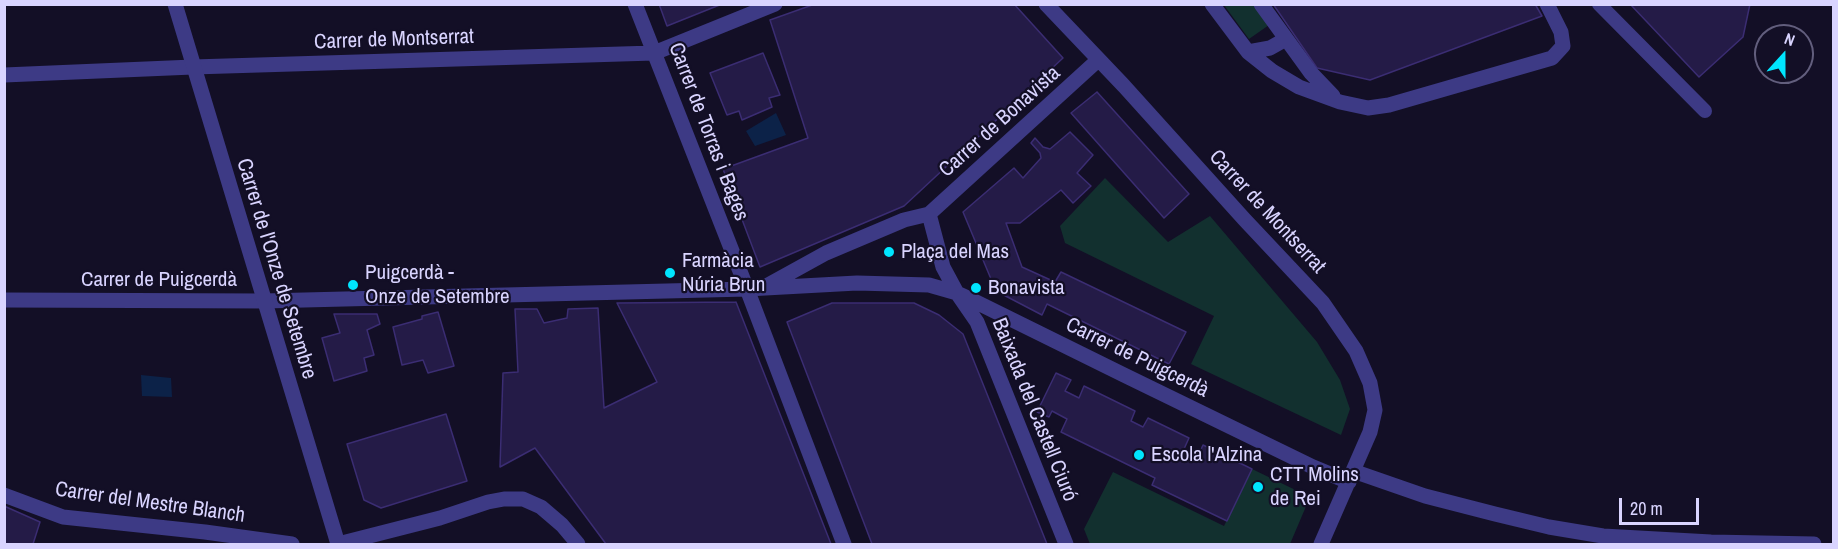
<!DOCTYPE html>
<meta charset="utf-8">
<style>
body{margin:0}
#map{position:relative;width:1838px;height:549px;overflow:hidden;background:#130f26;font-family:"Archivo Narrow",sans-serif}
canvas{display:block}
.frame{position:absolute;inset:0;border:6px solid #d9d4ff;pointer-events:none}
.north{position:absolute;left:1754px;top:24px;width:60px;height:60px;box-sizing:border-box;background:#130f26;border:2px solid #625e7d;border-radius:50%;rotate:21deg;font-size:16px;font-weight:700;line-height:24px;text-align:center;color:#d9d4ff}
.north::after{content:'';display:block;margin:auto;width:21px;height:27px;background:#00e5ff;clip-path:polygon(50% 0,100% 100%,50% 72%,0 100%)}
.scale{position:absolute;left:1619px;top:498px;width:80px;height:27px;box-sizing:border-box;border:3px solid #d9d4ff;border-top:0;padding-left:8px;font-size:18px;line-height:21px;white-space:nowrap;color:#d9d4ff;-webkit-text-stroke:4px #130f26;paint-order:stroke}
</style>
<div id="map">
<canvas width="1838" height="549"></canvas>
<div class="frame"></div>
<div class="north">N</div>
<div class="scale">20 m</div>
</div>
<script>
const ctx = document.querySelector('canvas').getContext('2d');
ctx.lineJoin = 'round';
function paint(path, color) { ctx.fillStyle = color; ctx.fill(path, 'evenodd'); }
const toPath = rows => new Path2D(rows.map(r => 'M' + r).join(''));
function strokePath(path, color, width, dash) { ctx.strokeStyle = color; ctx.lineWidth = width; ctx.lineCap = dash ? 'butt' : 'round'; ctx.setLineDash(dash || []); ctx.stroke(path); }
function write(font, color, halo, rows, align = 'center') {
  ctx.font = font + ' "Archivo Narrow",sans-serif'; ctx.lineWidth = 4.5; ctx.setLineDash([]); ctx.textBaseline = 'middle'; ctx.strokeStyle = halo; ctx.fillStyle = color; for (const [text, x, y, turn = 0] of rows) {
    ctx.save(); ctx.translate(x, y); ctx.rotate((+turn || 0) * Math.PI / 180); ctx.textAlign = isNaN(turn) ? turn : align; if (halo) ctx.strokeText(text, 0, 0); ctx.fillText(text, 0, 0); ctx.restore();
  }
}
const green = toPath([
 [1224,5,1255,5,1269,25,1249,39],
 [1105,178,1168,242,1210,216,1317,342,1340,380,1350,409,1341,435,1191,364,1214,316,1065,243,1060,226],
 [1252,469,1310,497,1290,544,1090,544,1084,529,1113,472,1224,526]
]);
const water = toPath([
 [776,113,786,135,755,146,746,131],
 [141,375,171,378,172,397,142,396]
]);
const building = toPath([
 [659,4,722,4,667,26,659,4],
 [815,4,1014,4,1063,58,904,206,760,267,723,169,808,138,770,20,815,4],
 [1273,4,1535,4,1542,16,1370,80,1317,68,1273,4],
 [1630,4,1750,4,1743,37,1699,77,1630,4],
 [763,53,780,95,769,98,772,107,742,120,739,111,727,115,710,73,763,53],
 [1097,92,1189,194,1164,218,1071,113,1097,92],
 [1070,132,1093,155,1077,173,1091,186,1073,203,1061,190,1020,223,1006,223,1022,267,1055,282,1061,272,1186,332,1169,364,1047,304,1042,315,996,291,963,212,1014,168,1023,178,1041,158,1040,153,1031,143,1035,138,1043,147,1050,149,1070,132],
 [736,302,831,544,606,544,535,448,500,467,503,373,518,372,515,309,537,309,544,323,567,318,568,309,598,308,604,408,657,382,617,303,736,302],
 [832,303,914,303,939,315,963,334,1047,544,872,544,787,322,832,303],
 [438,312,454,366,428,373,423,360,402,365,393,327,422,319,422,316,438,312],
 [334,314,377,314,380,324,367,330,374,355,364,358,367,371,334,381,322,338,340,333,334,314],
 [1056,373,1071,380,1065,391,1079,398,1084,386,1135,411,1131,421,1143,427,1148,418,1189,438,1184,449,1198,456,1203,445,1252,469,1227,521,1152,485,1155,478,1061,432,1067,419,1052,411,1049,417,1037,412,1056,373],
 [446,414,467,481,381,508,364,500,347,444,446,414],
 [4,506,40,522,33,544,4,544,4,506]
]);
const service = toPath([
 [1599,4,1705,111]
]);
const minor = toPath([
 [635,4,747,289,844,544],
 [1046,4,1124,86,1244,219,1323,303,1356,351,1370,383,1375,410,1370,432,1321,544],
 [1212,4,1248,52,1272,71,1299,87,1340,102,1368,108,1389,105,1552,58,1563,46,1561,32,1547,4],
 [1261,4,1311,73,1333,96],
 [1248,52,1270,48,1286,39],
 [4,75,193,67,654,53,775,4],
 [929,214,943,267,957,293,977,322,1066,544],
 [768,285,826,253,904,220,929,214,1098,60],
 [4,300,264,301,747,289,857,283,929,285,957,293,970,299,1124,375,1313,467,1349,482],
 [1353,471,1425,496,1495,514,1549,527,1603,536,1711,542,1814,544],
 [4,495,63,517,205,532,292,544],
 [338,544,440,518,488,502,504,499,523,499,541,507,562,525,578,544]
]);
const tertiary = toPath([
 [175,4,338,544]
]);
const markers = [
 [889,252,6,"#00e5ff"],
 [670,273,6,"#00e5ff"],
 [353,285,6,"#00e5ff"],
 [976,288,6,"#00e5ff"],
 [1139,455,6,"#00e5ff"],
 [1258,487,6,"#00e5ff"]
];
const streetNames = [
 ["Carrer de Montserrat",394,40,-2],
 ["Carrer de Bonavista",1000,122,-42],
 ["Carrer de Torras i Bages",708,132,69],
 ["Carrer de Montserrat",1267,212,47],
 ["Carrer de l'Onze de Setembre",276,269,73],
 ["Carrer de Puigcerdà",159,280],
 ["Carrer de Puigcerdà",1137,358,26],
 ["Baixada del Castell Ciuró",1034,410,68],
 ["Carrer del Mestre Blanch",150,503,8]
];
const poiNames = [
 ["Plaça del Mas",901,252],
 ["Farmàcia",682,261],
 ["Núria Brun",682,285],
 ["Puigcerdà -",365,273],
 ["Onze de Setembre",365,297],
 ["Bonavista",988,288],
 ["Escola l'Alzina",1151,455],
 ["CTT Molins",1270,475],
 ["de Rei",1270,499]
];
paint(green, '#12302f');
paint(water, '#0c2248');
paint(building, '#241b47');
strokePath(building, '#3b2d73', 1.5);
strokePath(service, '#3d3a85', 14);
strokePath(minor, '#3d3a85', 15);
strokePath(tertiary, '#3d3a85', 15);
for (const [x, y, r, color] of markers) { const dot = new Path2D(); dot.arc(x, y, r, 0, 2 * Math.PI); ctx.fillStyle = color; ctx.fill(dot); strokePath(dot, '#130f26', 2); }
write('21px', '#d9d4ff', '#130f26', streetNames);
write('21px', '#d9d4ff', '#130f26', poiNames, 'left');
</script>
